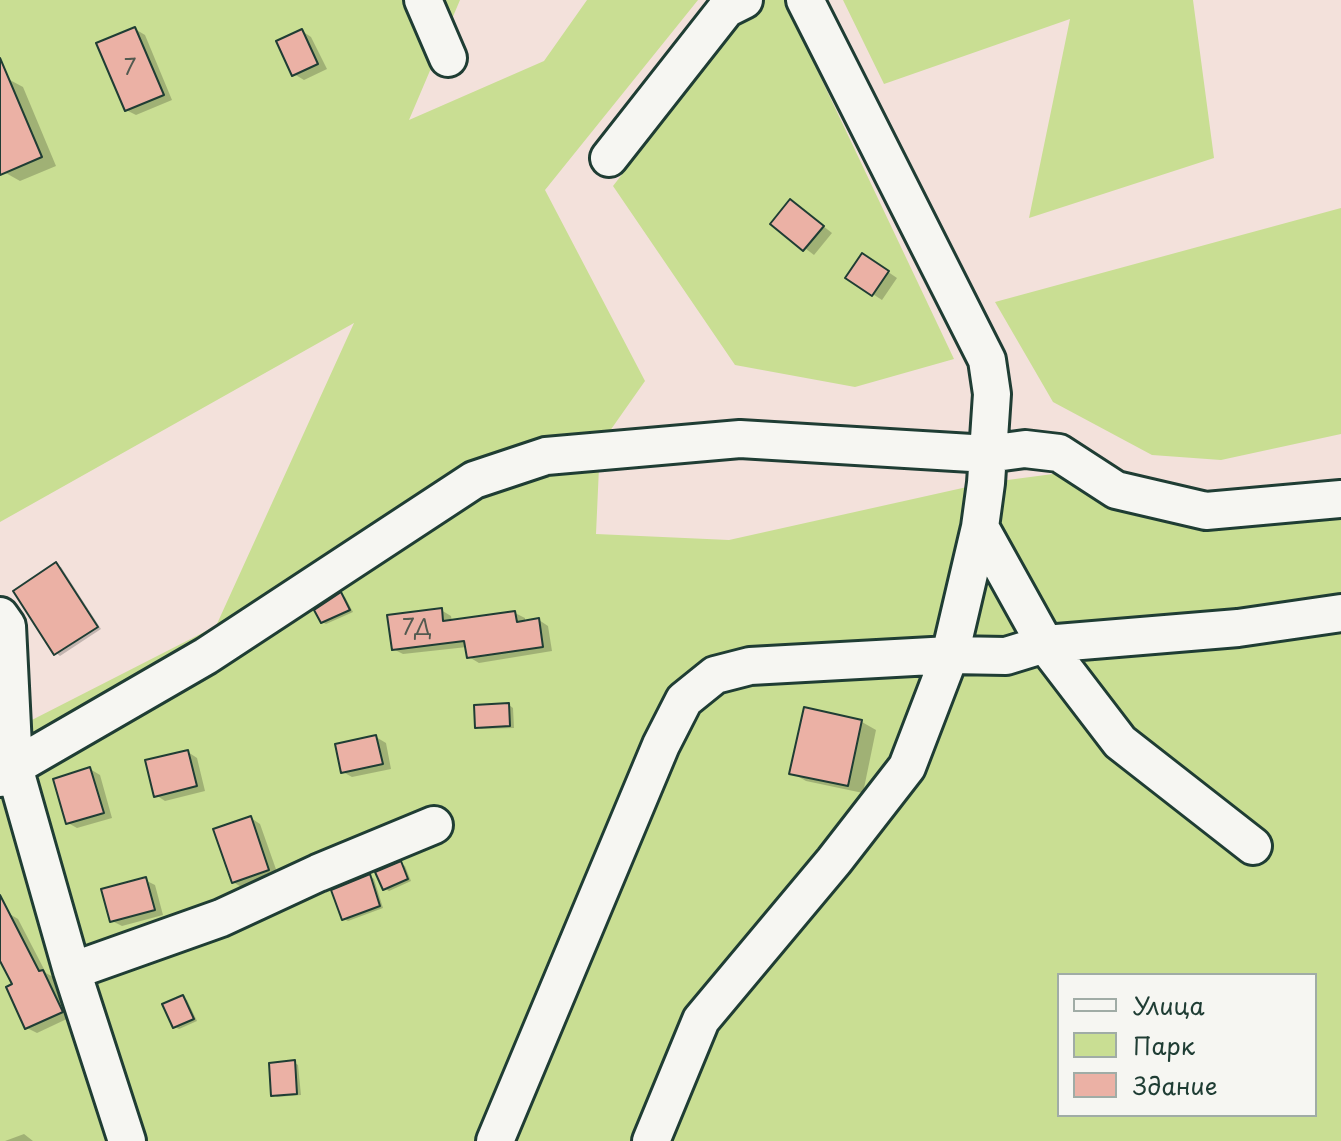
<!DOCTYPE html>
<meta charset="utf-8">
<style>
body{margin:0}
#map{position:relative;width:1341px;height:1141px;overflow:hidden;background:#f3e1db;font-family:"Playpen Sans",sans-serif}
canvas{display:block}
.legend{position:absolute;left:1057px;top:973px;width:260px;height:144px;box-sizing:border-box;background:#f6f6f2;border:2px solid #a0aca6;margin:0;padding:10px 14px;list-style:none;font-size:24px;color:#1f3d34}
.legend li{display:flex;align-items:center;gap:16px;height:40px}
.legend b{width:40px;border:2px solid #a0aca6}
</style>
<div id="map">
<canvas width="1341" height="1141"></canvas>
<ul class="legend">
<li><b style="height:10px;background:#f6f6f2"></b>Улица</li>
<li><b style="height:22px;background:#c9de93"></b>Парк</li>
<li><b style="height:22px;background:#ebb1a5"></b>Здание</li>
</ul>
</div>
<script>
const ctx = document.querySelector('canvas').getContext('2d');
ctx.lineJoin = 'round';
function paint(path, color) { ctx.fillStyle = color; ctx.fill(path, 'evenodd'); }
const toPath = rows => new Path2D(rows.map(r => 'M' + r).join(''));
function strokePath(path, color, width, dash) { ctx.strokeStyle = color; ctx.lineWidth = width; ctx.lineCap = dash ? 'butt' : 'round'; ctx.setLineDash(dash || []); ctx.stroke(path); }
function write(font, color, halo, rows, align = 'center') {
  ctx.font = font + ' "Playpen Sans",sans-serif'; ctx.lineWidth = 7; ctx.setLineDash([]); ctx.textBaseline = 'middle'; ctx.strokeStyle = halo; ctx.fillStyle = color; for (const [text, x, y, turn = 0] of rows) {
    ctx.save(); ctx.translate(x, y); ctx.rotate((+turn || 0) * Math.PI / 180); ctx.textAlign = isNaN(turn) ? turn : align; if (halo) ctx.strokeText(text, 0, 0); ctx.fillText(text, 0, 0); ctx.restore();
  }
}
const green = toPath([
 [0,0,460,0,409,120,544,61,587,0,698,0,545,190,645,381,600,445,596,534,729,540,985,483,1083,470,1185,500,1341,487,1341,1141,0,1141,0,674,26,723,216,626,354,323,0,522],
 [1059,975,1315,975,1315,1115,1059,1115],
 [758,0,784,0,954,359,855,387,735,365,613,186],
 [843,0,1193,0,1214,158,1029,218,1070,19,884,84],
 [1341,208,1341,434,1221,460,1152,455,1053,402,995,302]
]);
const shadow = toPath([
 [135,29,145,35,172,100,136,115,126,110],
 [302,31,311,37,327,69,304,80,294,74],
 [8,79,23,87,56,166,20,181,4,172,0,174,0,82],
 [791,201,832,233,814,255,772,223],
 [872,261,897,278,882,300,848,278],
 [56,565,61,567,101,629,60,656,56,653],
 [341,595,345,597,353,612,326,624,322,622],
 [441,610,451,616,452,622,515,613,525,618,525,622,539,620,548,626,552,651,479,663,469,657,467,647,403,654,393,649],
 [509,705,513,708,514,728,481,729,477,727],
 [805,710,862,722,876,730,863,793,806,781,792,773],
 [376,737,386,743,391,769,352,777,343,772],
 [188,752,197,758,205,791,165,801,156,795],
 [90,769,100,775,112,818,77,828,68,823],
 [251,818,260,824,278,875,243,888,233,882],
 [401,864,405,866,411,881,389,891,384,888],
 [370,876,374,879,383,908,348,921,344,919],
 [145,880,155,885,163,915,122,926,112,921],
 [8,913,18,919,46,973,53,977,71,1017,37,1033,27,1028,14,985,0,957,0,917],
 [183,997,187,1000,197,1021,179,1029,175,1027],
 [294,1062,298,1065,301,1095,277,1097,273,1094],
 [24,1134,33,1141,5,1141]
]);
const building = toPath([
 [135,27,164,95,125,111,96,43,135,27],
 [302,29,318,64,292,76,276,41,302,29],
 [0,58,42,157,0,175,0,58],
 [790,199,824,226,803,251,770,224,790,199],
 [862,253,889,271,872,296,845,278,862,253],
 [56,562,98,627,54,655,13,591,56,562],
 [341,592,350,610,321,623,314,610,341,592],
 [442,608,443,621,515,611,517,622,539,618,543,647,467,658,464,641,392,650,387,615,442,608],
 [509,703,510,726,475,728,474,705,509,703],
 [804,707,862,720,848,786,789,774,804,707],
 [376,735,383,764,341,773,335,744,376,735],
 [188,750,197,786,154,797,145,760,188,750],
 [90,767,104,813,66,824,53,779,90,767],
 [251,816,269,870,232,883,213,829,251,816],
 [401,861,408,879,383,890,375,872,401,861],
 [370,874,380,906,342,920,331,890,370,874],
 [146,877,155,910,110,922,101,889,146,877],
 [0,895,39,971,43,970,63,1012,25,1029,6,987,12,984,0,961,0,895],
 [183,995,194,1019,173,1028,162,1004,183,995],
 [295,1060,297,1094,271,1096,269,1063,295,1060]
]);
const minor = toPath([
 [423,0,448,58],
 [609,158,726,9,744,0],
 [980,527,1045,644,1120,742,1253,846],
 [0,616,7,626,14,767,72,971,127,1141],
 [0,778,14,767,206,656,474,480,546,456,740,439,988,454,1025,449,1059,453,1116,490,1206,511,1341,499],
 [72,971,221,918,318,873,434,825],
 [495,1141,661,745,684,700,715,675,750,666,950,655,1006,656,1045,644,1238,628,1341,613],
 [651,1141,701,1020,834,861,907,767,950,655,980,527,986,483,992,394,987,360,805,0]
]);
const numberNames = [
 ["7",130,69],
 ["7Д",417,629]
];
paint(green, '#c9de93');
paint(shadow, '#0003');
paint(building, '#ebb1a5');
strokePath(building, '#1f3d34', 2);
strokePath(minor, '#1f3d34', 42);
strokePath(minor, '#f6f6f2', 36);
write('22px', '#525a50', null, numberNames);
</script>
